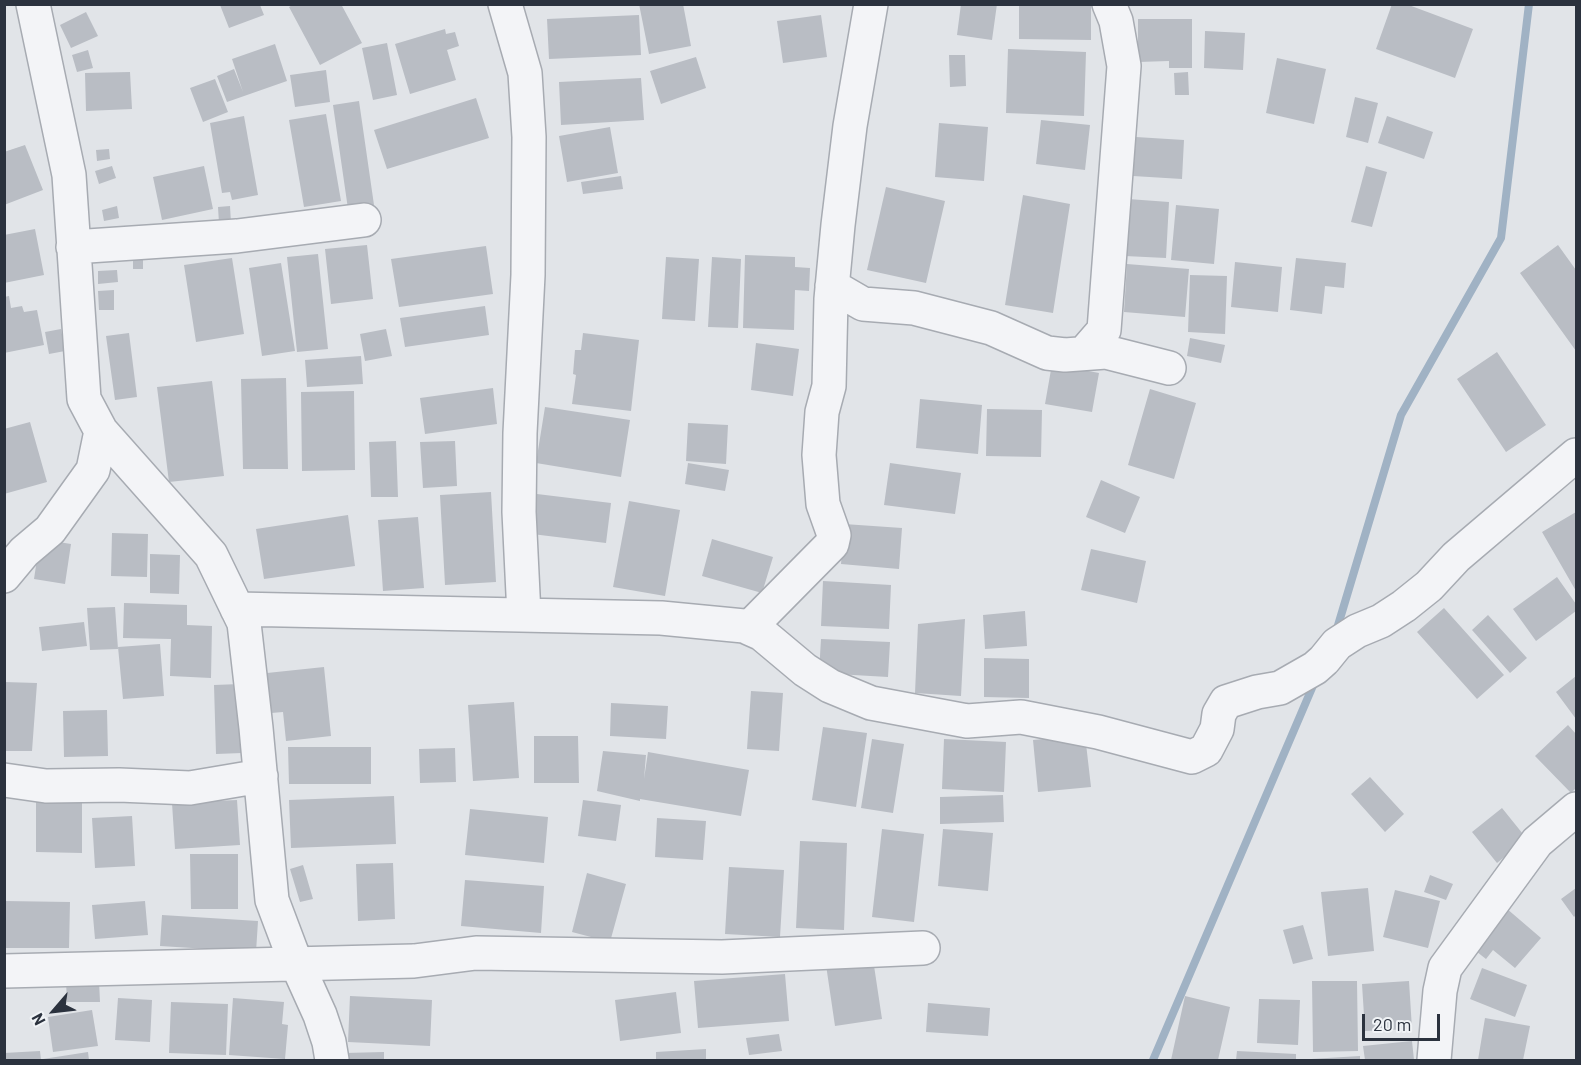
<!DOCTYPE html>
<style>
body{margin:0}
#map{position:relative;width:1581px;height:1065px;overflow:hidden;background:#e1e4e8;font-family:Barlow,sans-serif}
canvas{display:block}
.frame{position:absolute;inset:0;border:6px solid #2b323e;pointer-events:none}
.north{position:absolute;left:24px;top:981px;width:60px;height:60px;-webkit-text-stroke:4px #f0f3f6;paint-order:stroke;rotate:242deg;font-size:16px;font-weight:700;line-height:24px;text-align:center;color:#2b323e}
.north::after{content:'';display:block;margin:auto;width:21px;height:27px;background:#2b323e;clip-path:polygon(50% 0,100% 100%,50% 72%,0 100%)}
.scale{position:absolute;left:1362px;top:1014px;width:78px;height:27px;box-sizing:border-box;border:3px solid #2b323e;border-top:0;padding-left:8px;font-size:18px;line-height:21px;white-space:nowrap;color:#2b323e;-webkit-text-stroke:4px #f0f3f6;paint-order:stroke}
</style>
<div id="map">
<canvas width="1581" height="1065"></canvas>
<div class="frame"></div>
<div class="north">N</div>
<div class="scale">20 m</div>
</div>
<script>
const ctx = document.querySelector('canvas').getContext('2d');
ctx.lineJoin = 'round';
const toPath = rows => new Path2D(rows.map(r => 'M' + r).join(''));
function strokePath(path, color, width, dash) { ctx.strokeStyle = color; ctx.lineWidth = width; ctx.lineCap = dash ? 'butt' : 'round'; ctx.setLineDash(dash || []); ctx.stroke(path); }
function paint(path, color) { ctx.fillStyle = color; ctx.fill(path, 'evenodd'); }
const stream = toPath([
 [1336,632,1401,415,1501,238,1529,4],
 [1153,1060,1315,681]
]);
const building = toPath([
 [294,4,341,4,362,43,320,65,289,7],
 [639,4,683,4,691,46,649,54],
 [961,4,997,4,992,40,957,35],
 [1019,4,1091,4,1091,40,1019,39],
 [1392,4,1406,4,1473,29,1455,78,1376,49],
 [220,5,260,5,264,15,229,28],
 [86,12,98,36,71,48,60,25],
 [639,15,641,55,549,59,547,19],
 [821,15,827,57,783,63,777,21],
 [1138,19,1192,19,1192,68,1169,68,1169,61,1138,62],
 [445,29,446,34,455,32,459,46,447,50,456,80,410,94,395,44],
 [1205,31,1245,33,1243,70,1204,68],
 [387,43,397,95,373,100,362,48],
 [275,44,287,81,227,102,217,76,234,69,243,92,232,59],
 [1008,49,1086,52,1084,116,1006,113],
 [88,50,93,68,77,72,72,55],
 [949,55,965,55,966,86,950,87],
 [696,57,706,88,661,104,650,71],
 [1277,58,1326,69,1314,124,1266,113],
 [326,70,330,102,295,107,290,75],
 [130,72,132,109,86,111,85,73],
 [1188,72,1189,95,1175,95,1174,73],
 [641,78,644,120,561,125,559,82],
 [215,79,228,112,203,122,190,88],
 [1355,97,1378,103,1368,143,1346,137],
 [476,98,489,138,387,169,374,130],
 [359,101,374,205,348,209,333,105],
 [326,114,341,201,304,207,289,120],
 [244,116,258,195,232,200,230,192,222,193,210,123],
 [1387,116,1433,132,1424,159,1378,143],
 [1041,120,1090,125,1085,170,1036,164],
 [939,123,988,127,984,181,935,177],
 [610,127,618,173,567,182,559,136],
 [1136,137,1184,140,1182,179,1133,176],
 [25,145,43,190,4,205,4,152],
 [109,149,110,159,97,161,96,150],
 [112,166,116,178,99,184,95,171],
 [204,166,213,209,162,220,153,177],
 [1366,166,1387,172,1372,227,1351,222],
 [621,176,623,189,583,194,581,182],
 [886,187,945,201,926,283,867,270],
 [1023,195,1070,204,1053,313,1005,305],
 [1128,199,1169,202,1166,258,1125,256],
 [1176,205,1219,209,1214,264,1171,260],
 [117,206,119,218,104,221,102,210],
 [230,206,231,223,219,223,218,207],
 [35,229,44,275,4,283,4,235],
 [367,245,373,299,331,304,325,249],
 [1558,245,1576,270,1576,351,1520,273],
 [486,246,493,294,399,307,391,259],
 [143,251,143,269,133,269,133,252],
 [318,254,328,349,297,352,287,257],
 [745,255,795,257,795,267,810,268,809,291,795,290,794,330,743,328],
 [666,257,699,259,695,321,662,319],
 [712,257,741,259,738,328,708,327],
 [232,258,244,334,196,342,184,265],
 [1296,258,1346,263,1344,288,1325,286,1322,314,1290,310],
 [1235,262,1282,267,1278,312,1231,307],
 [281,263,295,351,262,356,249,268],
 [1127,264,1189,269,1185,317,1124,312],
 [117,270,118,282,98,284,98,271],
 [1190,275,1227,276,1225,334,1188,332],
 [114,290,114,310,99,310,98,291],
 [9,296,11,308,22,306,24,312,37,310,44,345,4,353,4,297],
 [485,306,489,335,405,347,400,318],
 [61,329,65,351,49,354,45,332],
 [386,329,392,356,365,361,360,334],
 [129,333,137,397,115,400,106,336],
 [583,333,639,340,631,411,572,404,576,375,573,374,575,350,581,350],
 [1190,338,1225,345,1221,363,1187,356],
 [756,343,799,349,793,396,751,390],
 [1497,352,1546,425,1506,452,1457,379],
 [361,356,363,384,307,387,305,360],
 [1052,364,1099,373,1092,412,1045,404],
 [286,378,288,469,243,469,241,379],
 [212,381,224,476,169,482,157,387],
 [493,388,497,424,425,434,420,398],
 [1150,389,1196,403,1174,479,1128,465],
 [354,391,355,470,302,471,301,392],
 [920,399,982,405,978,454,916,448],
 [545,407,630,420,621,477,536,463],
 [987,409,1042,410,1041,457,986,456],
 [30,422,47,482,4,494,4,429],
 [688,423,728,425,726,464,686,461],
 [396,441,398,497,371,497,369,442],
 [455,441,457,486,423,488,420,442],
 [688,463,729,470,725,491,685,484],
 [890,463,961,473,955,514,884,505],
 [1101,480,1140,497,1125,533,1086,517],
 [491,492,496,582,445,585,440,495],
 [537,494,611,503,606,543,532,534],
 [629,501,680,510,665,596,613,587],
 [1576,512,1576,591,1542,532],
 [348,515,355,566,264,579,256,529],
 [418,517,424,588,383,591,378,520],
 [844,524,902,528,899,569,841,564],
 [112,533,148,534,147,577,111,576],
 [40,539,71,544,65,584,34,579],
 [712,539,773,557,762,593,702,576],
 [1091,549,1146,561,1137,603,1081,590],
 [150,554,180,555,179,594,150,593],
 [1557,577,1576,604,1576,611,1536,641,1513,609],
 [823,581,891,585,889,629,821,626],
 [124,603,187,605,187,625,212,626,211,678,170,676,171,639,123,638],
 [115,607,118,649,90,650,87,608],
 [1444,608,1504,675,1477,699,1417,632],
 [1025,611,1027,646,985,649,983,615],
 [1488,615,1527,658,1510,673,1472,630],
 [965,619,961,696,915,693,918,624],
 [84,622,87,646,42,651,39,627],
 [821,639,890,642,888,677,819,673],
 [160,644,164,696,123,699,118,647],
 [984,658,1029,659,1029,698,984,697],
 [324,667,331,736,286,741,283,712,271,713,267,673],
 [1576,676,1576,719,1556,692],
 [4,682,37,683,32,751,4,751],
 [240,684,242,753,216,754,214,685],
 [751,691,783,693,779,751,747,749],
 [514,702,519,778,473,781,468,705],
 [611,703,668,706,666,739,610,736],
 [107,710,108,756,64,757,63,711],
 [1568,725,1576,734,1576,788,1571,793,1535,756],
 [823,727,867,733,856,807,812,800],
 [1085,735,1091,787,1038,792,1033,740],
 [534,736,578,736,579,783,534,783],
 [872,739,904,744,893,813,861,808],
 [944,739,1006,742,1004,792,942,789],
 [288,747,371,747,371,784,289,784],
 [455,748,456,782,420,783,419,749],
 [603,751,646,755,644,779,648,752,749,770,741,816,640,799,640,801,597,791],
 [1370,777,1404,814,1385,832,1351,794],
 [1003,795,1004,822,940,824,940,797],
 [394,796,396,844,291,848,289,800],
 [36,799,82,800,82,853,36,852],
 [237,800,240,845,175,849,172,803],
 [583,800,621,805,616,841,578,836],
 [1502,808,1527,839,1497,863,1472,832],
 [470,809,548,817,544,863,465,855],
 [132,816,135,866,95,868,92,818],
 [657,818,706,821,703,860,655,857],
 [882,829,924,834,914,922,872,917],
 [943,829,993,833,988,891,938,886],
 [800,841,847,843,844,930,796,928],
 [190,854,238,854,238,909,191,909],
 [393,863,395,919,358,921,356,864],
 [303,865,313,899,300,902,290,869],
 [729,867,784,870,780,937,725,934],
 [587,873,626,884,610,942,572,932],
 [1430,875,1453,884,1446,900,1424,892],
 [465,880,544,886,541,933,461,926],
 [1368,888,1374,951,1328,956,1321,892],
 [1576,888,1576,915,1574,917,1561,899],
 [1395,890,1440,901,1428,948,1383,937],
 [4,901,70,902,69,948,4,948],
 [145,901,148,935,95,939,92,905],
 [1506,908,1541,938,1515,968,1493,950,1486,959,1472,948],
 [162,915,258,921,256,952,160,946],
 [1303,925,1313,959,1293,964,1283,930],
 [873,959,882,1019,835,1026,826,965],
 [1482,968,1527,985,1515,1017,1470,999],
 [785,974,789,1021,698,1028,694,981],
 [66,981,99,981,100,1002,67,1002],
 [1312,981,1357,981,1358,1051,1313,1052],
 [1409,981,1412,1029,1365,1031,1362,984],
 [676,992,681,1033,620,1041,615,1000],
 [350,996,432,1000,430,1046,348,1042],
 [1185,996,1230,1007,1218,1060,1171,1060],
 [118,998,152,1000,150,1042,115,1040],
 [233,998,284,1002,282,1024,288,1025,285,1059,229,1055],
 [1259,999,1300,1000,1298,1045,1257,1043],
 [171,1002,228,1004,226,1055,169,1053],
 [928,1003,990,1008,988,1036,926,1032],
 [92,1010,98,1046,53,1052,48,1017],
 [1485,1018,1530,1026,1523,1060,1478,1060],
 [779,1034,782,1051,749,1055,746,1038],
 [1412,1041,1414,1060,1365,1060,1363,1046],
 [706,1049,706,1060,656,1060,656,1052],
 [40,1051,41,1060,4,1060,4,1053],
 [1237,1051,1296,1054,1296,1060,1236,1060],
 [88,1052,89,1060,43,1060,43,1059],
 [384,1052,384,1060,345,1060,345,1053],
 [1360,1056,1360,1060,1311,1060,1311,1059]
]);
const minor = toPath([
 [33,4,69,175,84,399,101,431,211,555,244,623,256,728,272,900,292,953,320,1015,329,1042,332,1060],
 [505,4,525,73,529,137,528,275,520,433,519,512,524,615],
 [73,247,237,236,364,220],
 [832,286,863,304,914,308,991,328,1047,353,1065,355,1106,352,1169,368],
 [1084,353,1104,330,1124,66,1116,21,1109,4],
 [4,576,24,552,50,530,93,470,101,431],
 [237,609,661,618,744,626,762,634,805,670,830,686,871,703,967,721,1021,717,1098,732,1192,757,1206,750,1217,729,1219,714,1226,702,1257,692,1280,688,1315,668,1324,660,1337,644,1357,631,1381,621,1404,606,1429,586,1456,557,1576,455],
 [749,628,832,544,834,535,823,504,819,455,822,412,829,386,831,299,838,225,850,126,871,4],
 [4,780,46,786,119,785,190,788,261,776],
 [4,971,414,961,476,953,722,957,923,948],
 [1434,1060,1440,991,1445,968,1537,842,1576,809]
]);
strokePath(stream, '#a0b2c4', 8);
paint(building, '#b9bdc4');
strokePath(minor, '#a7abb2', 36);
strokePath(minor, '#f3f4f7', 33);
</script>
